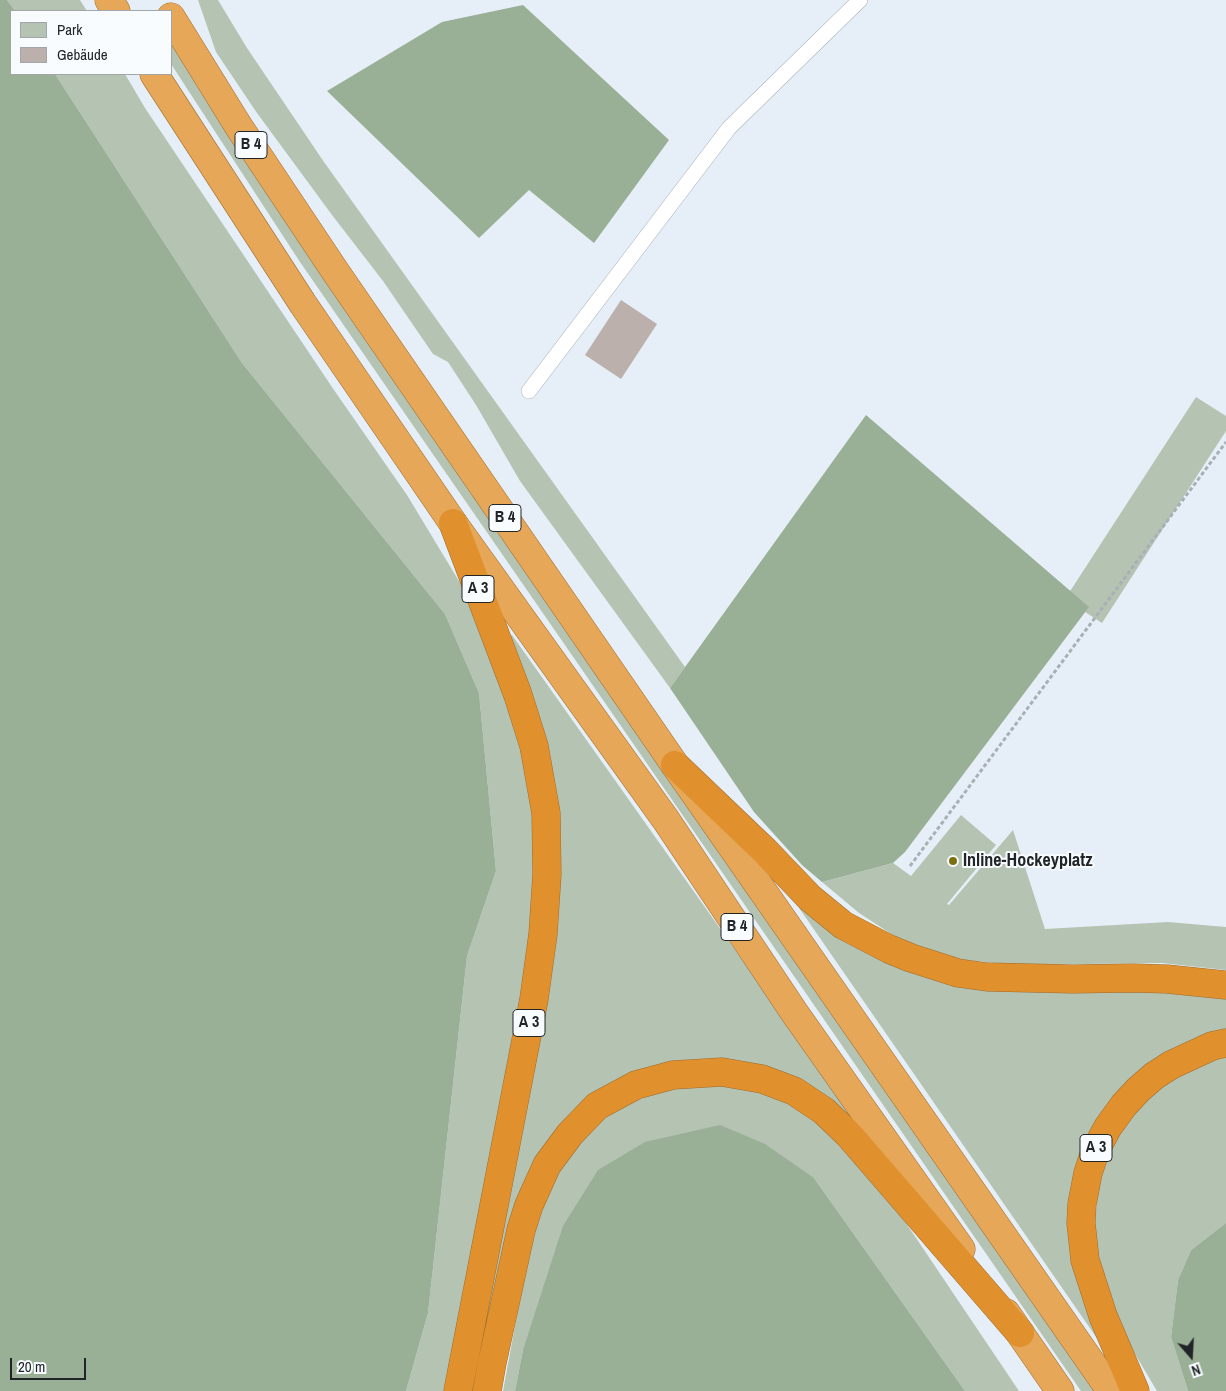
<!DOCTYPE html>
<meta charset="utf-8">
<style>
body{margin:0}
#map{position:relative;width:1226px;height:1391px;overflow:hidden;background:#e6eff7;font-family:"Archivo Narrow",sans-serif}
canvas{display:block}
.legend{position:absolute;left:10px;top:10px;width:162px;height:65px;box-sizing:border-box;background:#f8fcff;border:1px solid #a2a6a9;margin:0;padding:6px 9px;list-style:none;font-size:15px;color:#222528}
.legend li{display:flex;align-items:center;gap:10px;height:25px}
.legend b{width:25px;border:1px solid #a2a6a9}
.north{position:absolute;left:1166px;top:1331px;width:50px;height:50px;-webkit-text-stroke:4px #f8fcff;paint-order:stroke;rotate:161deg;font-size:14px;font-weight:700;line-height:20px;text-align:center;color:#222528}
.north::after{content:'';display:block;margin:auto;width:18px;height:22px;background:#222528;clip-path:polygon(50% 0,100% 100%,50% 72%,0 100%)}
.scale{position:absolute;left:10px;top:1358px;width:76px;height:22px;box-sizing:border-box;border:2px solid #222528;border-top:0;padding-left:6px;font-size:15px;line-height:18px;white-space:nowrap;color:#222528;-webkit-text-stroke:4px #f8fcff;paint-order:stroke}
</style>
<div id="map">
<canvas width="1226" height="1391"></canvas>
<ul class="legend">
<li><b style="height:14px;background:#b5c3b3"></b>Park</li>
<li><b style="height:14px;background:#bbb0ab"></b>Gebäude</li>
</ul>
<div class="north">N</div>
<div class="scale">20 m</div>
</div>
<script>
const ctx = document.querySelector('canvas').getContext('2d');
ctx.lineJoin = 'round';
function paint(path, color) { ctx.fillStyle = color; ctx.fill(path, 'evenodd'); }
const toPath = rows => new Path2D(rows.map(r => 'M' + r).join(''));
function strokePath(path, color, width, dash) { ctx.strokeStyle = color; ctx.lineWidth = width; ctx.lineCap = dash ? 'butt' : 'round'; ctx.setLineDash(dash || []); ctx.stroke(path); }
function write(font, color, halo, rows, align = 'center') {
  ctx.font = font + ' "Archivo Narrow",sans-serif'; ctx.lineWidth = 4; ctx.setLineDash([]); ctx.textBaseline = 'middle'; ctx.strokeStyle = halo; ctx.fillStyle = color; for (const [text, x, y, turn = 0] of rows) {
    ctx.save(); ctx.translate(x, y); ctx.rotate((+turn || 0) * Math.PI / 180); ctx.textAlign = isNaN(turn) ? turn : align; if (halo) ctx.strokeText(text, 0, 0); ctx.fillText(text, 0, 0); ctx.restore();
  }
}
const green = toPath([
 [7,0,80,0,87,11,15,11],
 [198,0,218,0,247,48,324,162,685,667,670,688,520,481,476,405,448,362,433,354,383,281,332,215,257,113,216,52],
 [171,41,1097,1391,1081,1391,300,262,171,64],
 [55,74,125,74,145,108,334,390,407,495,471,601,501,665,532,793,537,886,524,988,449,1391,406,1391,428,1313,467,956,496,871,479,693,445,614,242,363],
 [1196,397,1226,416,1226,431,1102,623,1065,599],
 [512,635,875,1147,724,1059,683,1061,647,1068,551,1140,477,1391,467,1391,552,912,504,641],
 [961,815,996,845,947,904,949,905,1013,830,1045,929,1168,922,1226,927,1226,970,1162,963,1015,965,965,960,934,952,896,937,859,913,822,882,893,863,911,876],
 [752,840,898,964,1226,993,1226,1033,1177,1051,1081,1172,1112,1360],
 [1226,1054,1226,1223,1191,1250,1178,1280,1171,1337,1188,1391,1157,1391,1132,1349,1113,1305,1098,1263,1095,1225,1098,1185,1109,1152,1125,1120,1173,1077],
 [700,1081,746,1085,805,1108,875,1177,1019,1391,965,1391,814,1178,523,1350,515,1391,503,1391,534,1223,554,1181,573,1150,595,1124,627,1105,660,1090]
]);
const forest = toPath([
 [0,0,7,0,15,11,11,11,11,74,55,74,242,363,445,614,479,693,496,871,467,956,428,1313,406,1391,0,1391],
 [523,5,669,140,594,243,529,190,479,238,327,91,442,22],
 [866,415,1089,607,905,852,893,863,822,882,802,865,754,812,670,688],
 [720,1125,765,1144,814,1178,965,1391,515,1391,523,1350,563,1226,598,1170,645,1142],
 [1226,1223,1226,1391,1188,1391,1171,1337,1178,1280,1191,1250]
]);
const building = toPath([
 [621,300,657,324,621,379,585,355]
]);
const path = toPath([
 [910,866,1226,442]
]);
const service = toPath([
 [529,391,729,128,860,0]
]);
const trunk = toPath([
 [109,0,116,11],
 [171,17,239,127,335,271,675,765,1111,1391],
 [154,74,303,304,453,523,666,820,794,1012,961,1249],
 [1006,1313,1060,1391]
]);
const motorway = toPath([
 [453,523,518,695,534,746,546,813,547,874,543,934,534,999,458,1391],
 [675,765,765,851,810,898,843,925,889,949,911,958,958,973,987,977,1073,979,1133,978,1167,979,1226,985],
 [487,1391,492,1363,521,1230,529,1205,547,1165,570,1134,597,1106,636,1085,673,1075,722,1072,762,1079,794,1091,824,1111,849,1135,1020,1333],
 [1135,1391,1103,1316,1085,1260,1081,1223,1082,1204,1088,1173,1096,1149,1108,1127,1124,1105,1138,1090,1154,1076,1171,1065,1212,1046,1226,1043]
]);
const markers = [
 [953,861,5,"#7b700f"]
];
const shields = [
 [251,145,32],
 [505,518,32],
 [478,589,32],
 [737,927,32],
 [529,1023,32],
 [1096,1148,32]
];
const shieldNames = [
 ["B 4",251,145],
 ["B 4",505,518],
 ["A 3",478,589],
 ["B 4",737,927],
 ["A 3",529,1023],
 ["A 3",1096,1148]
];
const poiNames = [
 ["Inline-Hockeyplatz",963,861]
];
paint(green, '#b5c3b3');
paint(forest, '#99af96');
paint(building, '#bbb0ab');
strokePath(service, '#a8b1b8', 16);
strokePath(trunk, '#9e6b2c', 29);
strokePath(motorway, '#9e6b2c', 29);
strokePath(path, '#a8afb6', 3, [4, 2.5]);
strokePath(service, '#fff', 15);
strokePath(trunk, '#e6a758', 28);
strokePath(motorway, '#e0912e', 28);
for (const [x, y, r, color] of markers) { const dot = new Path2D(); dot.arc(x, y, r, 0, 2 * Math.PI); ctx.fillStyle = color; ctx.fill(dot); strokePath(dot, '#f8fcff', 2); }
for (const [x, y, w] of shields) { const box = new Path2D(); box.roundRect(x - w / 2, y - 13.5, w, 27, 4); ctx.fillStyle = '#f8fcff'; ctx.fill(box); strokePath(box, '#222528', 1); }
write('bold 16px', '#222528', null, shieldNames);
write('bold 18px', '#222528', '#f8fcff', poiNames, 'left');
</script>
